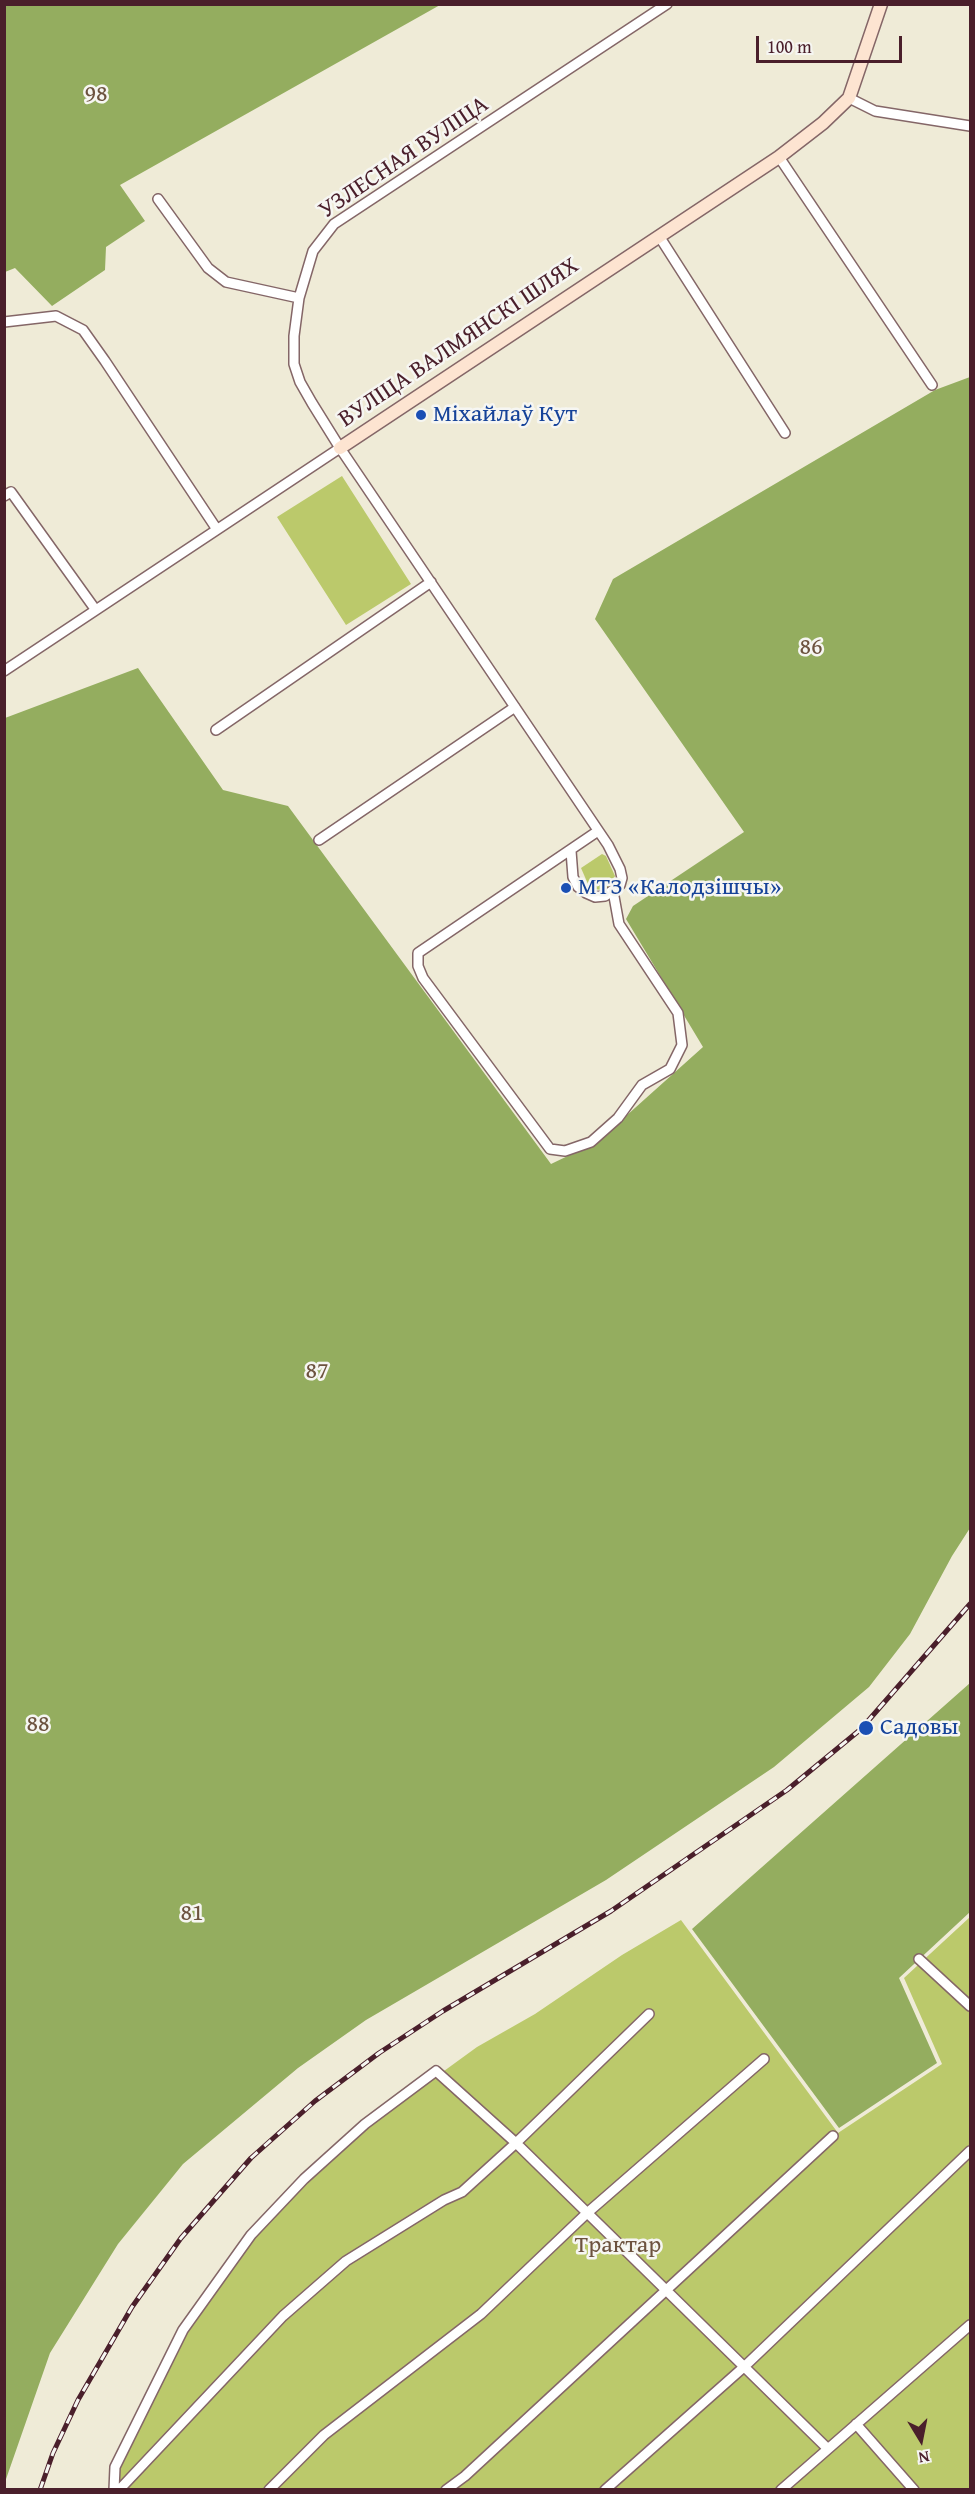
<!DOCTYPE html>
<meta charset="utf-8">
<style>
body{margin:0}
#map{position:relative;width:975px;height:2494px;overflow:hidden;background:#efebd7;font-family:"Gentium Book Plus",serif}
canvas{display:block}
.frame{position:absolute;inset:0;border:6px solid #4a1f2b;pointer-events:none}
.north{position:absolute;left:891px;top:2410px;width:60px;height:60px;-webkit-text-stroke:4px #f6f6f2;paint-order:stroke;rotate:170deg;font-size:16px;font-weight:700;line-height:24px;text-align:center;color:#4a1f2b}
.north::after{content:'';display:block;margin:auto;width:21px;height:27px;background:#4a1f2b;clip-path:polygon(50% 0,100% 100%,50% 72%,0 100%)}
.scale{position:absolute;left:756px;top:36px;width:146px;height:27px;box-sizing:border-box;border:3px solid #4a1f2b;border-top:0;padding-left:8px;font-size:18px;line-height:21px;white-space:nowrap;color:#4a1f2b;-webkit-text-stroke:4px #f6f6f2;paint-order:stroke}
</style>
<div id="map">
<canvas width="975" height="2494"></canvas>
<div class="frame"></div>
<div class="north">N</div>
<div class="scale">100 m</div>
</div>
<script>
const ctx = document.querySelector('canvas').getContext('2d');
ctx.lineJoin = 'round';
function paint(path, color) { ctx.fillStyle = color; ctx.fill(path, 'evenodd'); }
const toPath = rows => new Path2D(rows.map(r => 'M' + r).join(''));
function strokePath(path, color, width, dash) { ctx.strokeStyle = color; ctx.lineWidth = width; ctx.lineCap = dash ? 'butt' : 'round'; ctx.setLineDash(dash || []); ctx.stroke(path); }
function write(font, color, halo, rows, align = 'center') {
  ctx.font = font + ' "Gentium Book Plus",serif'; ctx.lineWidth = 5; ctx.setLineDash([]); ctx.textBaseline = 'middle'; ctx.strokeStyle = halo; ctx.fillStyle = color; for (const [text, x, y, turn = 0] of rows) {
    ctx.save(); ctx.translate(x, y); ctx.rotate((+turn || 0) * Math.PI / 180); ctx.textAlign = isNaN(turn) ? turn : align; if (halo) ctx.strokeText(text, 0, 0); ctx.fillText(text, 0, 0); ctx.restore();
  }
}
const green = toPath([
 [342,476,411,584,346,625,277,517],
 [602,854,606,856,615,876,610,886,602,890,594,889,588,884,581,868],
 [970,1917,970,2489,118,2490,119,2468,186,2332,254,2237,306,2182,367,2127,477,2047,535,2014,622,1955,681,1920,838,2133,942,2064,904,1978]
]);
const forest = toPath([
 [5,4,440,4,440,5,120,185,145,221,106,247,105,270,52,306,15,268,5,272],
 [970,377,970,1528,952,1556,910,1634,869,1687,774,1767,606,1880,366,2020,298,2068,183,2164,118,2244,50,2353,5,2482,5,718,138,668,223,790,288,806,551,1164,597,1142,703,1047,626,919,633,906,744,832,595,619,613,579,935,390],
 [970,1683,970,1912,899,1978,937,2063,839,2128,692,1929]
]);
const street = toPath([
 [849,98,875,111,970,126],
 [779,157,932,385],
 [158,199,208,268,226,282,299,298],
 [659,236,785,433],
 [4,322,56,316,83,330,105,361,216,528],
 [4,496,11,492,95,609],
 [4,671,340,448],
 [216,730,431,582],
 [598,831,418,953,418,966,423,978,550,1149,565,1151,591,1142,618,1118,642,1085,670,1069,682,1045,678,1013,619,924,613,891],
 [319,840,515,707],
 [571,851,573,877,578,887,586,893,595,897,605,896,620,885,622,878,620,869,608,845,340,448,312,403,300,382,294,364,294,336,299,298,313,251,334,224,667,4],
 [919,1959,970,2006],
 [856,2424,914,2490],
 [114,2490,115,2467,183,2330,251,2235,304,2179,365,2124,436,2071,516,2143,827,2448],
 [119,2490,283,2316,346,2261,444,2200,462,2192,516,2143,649,2014],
 [269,2490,324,2435,481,2314,586,2214,764,2059],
 [446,2490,465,2476,833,2136],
 [605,2490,745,2366,970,2151],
 [781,2490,970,2325]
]);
const secondary = toPath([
 [340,448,779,157,823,123,849,98,881,4]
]);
const rail = toPath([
 [40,2490,53,2453,78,2400,132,2307,181,2238,251,2158,315,2101,379,2053,443,2011,611,1911,787,1790,861,1729,970,1604]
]);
const markers = [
 [421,415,6,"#1a4fb4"],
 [566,888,6,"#1a4fb4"],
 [866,1728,8,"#1a4fb4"]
];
const parkNames = [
 ["98",96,95],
 ["86",811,648],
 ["87",317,1372],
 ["88",38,1725],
 ["81",192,1914],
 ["Трактар",618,2246]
];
const streetNames = [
 ["УЗЛЕСНАЯ ВУЛІЦА",404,158,-34],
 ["ВУЛІЦА ВАЛМЯНСКІ ШЛЯХ",459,343,-34]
];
const transitNames = [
 ["Міхайлаў Кут",433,415],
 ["МТЗ «Калодзішчы»",578,888],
 ["Садовы",880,1728]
];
paint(green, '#bbc96b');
paint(forest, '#94ad5f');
strokePath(street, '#846667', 12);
strokePath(secondary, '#846667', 15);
strokePath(street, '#fff', 9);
strokePath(secondary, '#fde4d1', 12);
strokePath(rail, '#4a1f2b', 5);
strokePath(rail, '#f6f6f2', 3, [9]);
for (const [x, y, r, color] of markers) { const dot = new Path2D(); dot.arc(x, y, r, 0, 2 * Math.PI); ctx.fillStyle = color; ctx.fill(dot); strokePath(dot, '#f6f6f2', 2); }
write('24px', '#6c523e', '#f6f6f2', parkNames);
write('24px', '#4a1f2b', '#f6f6f2', streetNames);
write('24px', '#164399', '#f6f6f2', transitNames, 'left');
</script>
